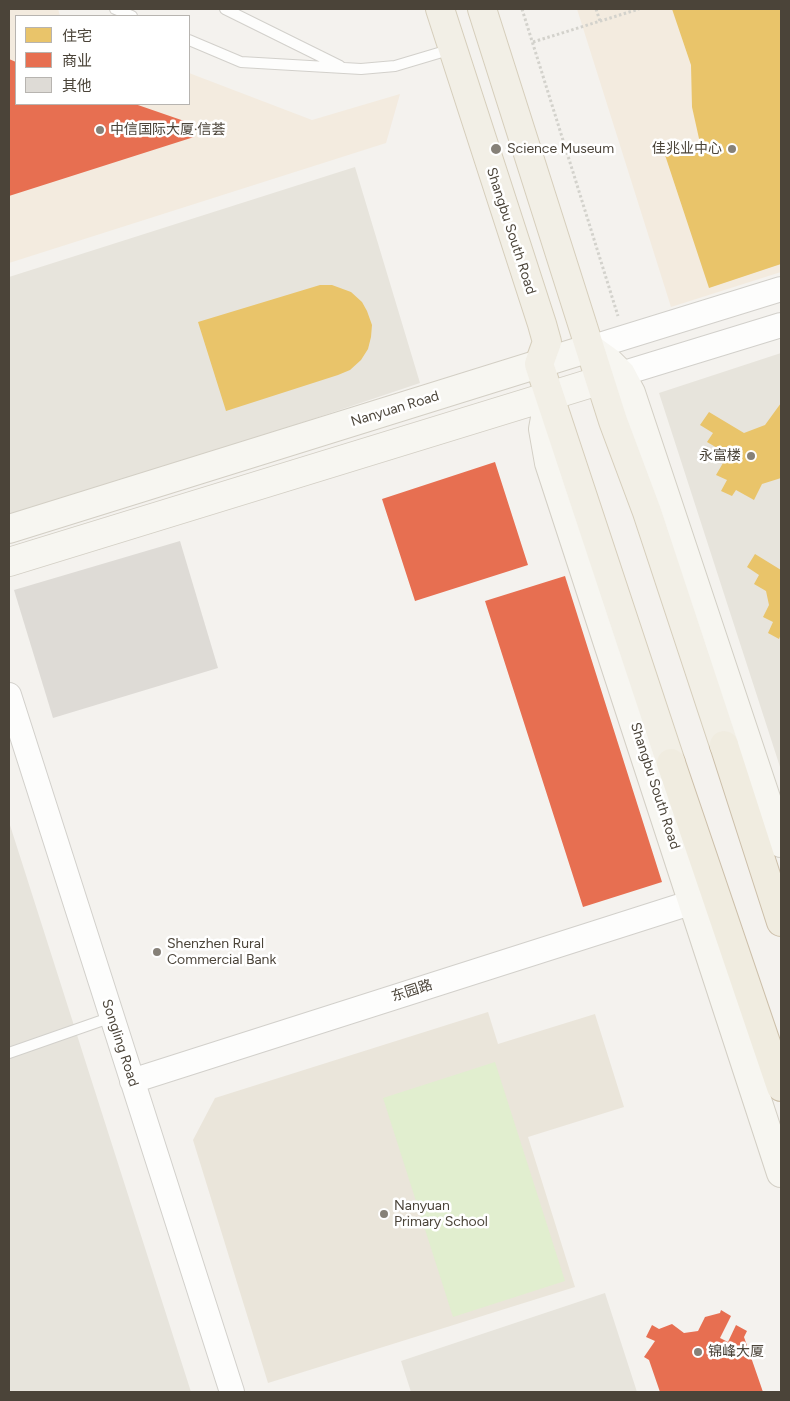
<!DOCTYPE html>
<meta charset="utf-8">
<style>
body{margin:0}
#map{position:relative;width:790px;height:1401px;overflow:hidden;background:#f4f2ee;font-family:Figtree,"Noto Sans SC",sans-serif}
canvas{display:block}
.frame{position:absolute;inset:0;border:10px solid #4b4439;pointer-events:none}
.legend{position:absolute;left:15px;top:15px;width:175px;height:90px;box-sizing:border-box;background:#fff;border:1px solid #b7b4b0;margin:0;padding:6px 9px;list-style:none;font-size:15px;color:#4b4439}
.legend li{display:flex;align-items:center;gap:10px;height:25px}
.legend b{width:25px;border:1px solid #b7b4b0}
</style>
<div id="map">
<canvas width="790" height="1401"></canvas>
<div class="frame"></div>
<ul class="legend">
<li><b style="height:14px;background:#e9c46a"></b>住宅</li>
<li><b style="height:14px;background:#e76f51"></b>商业</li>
<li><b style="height:14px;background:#dedbd6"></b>其他</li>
</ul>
</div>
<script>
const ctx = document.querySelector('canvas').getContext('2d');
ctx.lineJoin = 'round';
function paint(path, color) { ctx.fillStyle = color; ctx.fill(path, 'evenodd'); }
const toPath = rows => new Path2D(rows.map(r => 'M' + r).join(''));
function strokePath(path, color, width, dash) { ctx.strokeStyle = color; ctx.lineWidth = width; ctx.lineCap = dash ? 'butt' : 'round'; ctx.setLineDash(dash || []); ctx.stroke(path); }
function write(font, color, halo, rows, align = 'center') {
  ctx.font = font + ' Figtree,"Noto Sans SC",sans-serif'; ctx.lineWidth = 5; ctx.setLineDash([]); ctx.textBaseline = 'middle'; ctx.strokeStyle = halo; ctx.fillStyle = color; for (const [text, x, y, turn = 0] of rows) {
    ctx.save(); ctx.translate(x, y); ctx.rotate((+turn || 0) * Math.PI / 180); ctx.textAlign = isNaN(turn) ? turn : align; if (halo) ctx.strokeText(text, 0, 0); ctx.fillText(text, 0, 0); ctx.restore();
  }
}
const residential = toPath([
 [355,167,420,383,9,521,9,277],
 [781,353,781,770,659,393],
 [9,822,191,1392,9,1392],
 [605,1293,637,1392,411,1392,401,1361]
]);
const commercial = toPath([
 [9,9,58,9,60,16,16,16,16,104,189,104,189,73,312,120,400,94,386,143,9,263],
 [577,9,781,9,781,272,671,307]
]);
const education = toPath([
 [488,1012,498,1044,595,1014,624,1107,528,1137,575,1287,268,1383,193,1140,215,1098]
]);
const green = toPath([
 [495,1062,565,1281,453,1317,383,1098]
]);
const homes = toPath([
 [672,9,781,9,781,264,709,288,665,155,700,143,692,107,691,65],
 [320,285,332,285,351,292,362,302,367,311,372,325,371,337,368,349,361,360,350,370,338,375,226,411,198,322],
 [781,403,781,478,762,484,754,500,736,490,732,496,721,491,727,480,716,475,723,463,719,449,707,442,713,433,700,425,709,412,744,433,765,425],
 [755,554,781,570,781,634,779,639,768,633,773,622,763,617,769,605,766,591,754,584,759,575,747,567]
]);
const shops = toPath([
 [9,59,16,62,16,104,135,104,190,123,194,137,9,196],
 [495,462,528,565,415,601,382,499],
 [565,576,662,882,583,907,485,601],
 [721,1310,731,1316,720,1338,728,1342,736,1325,747,1331,744,1337,763,1392,660,1392,649,1360,644,1357,655,1341,646,1337,652,1325,659,1329,672,1324,684,1333,698,1331,705,1317,720,1313]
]);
const building = toPath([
 [180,541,218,668,53,718,14,590]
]);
const path = toPath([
 [522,9,618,316],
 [596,9,600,21],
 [533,42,639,9]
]);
const service = toPath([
 [115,9,132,16],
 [225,9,340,66],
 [189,40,241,62,361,69,395,66,452,49],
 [9,1053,112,1017]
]);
const tertiary = toPath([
 [590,348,781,289],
 [621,374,781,325],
 [9,695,232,1392],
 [132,1081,693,902]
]);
const secondary = toPath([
 [549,396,543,429,549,463,781,1173],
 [9,529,590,348,608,361,621,374,631,393,781,843],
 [9,562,621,374]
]);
const primary = toPath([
 [440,9,542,324,547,342,539,364,671,763],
 [482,9,613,421,647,512,724,745]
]);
const trunk = toPath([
 [724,745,781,922],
 [671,763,781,1087]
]);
const markers = [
 [100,130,5,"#868178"],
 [496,149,6,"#868178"],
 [732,149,5,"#868178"],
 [751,456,5,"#868178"],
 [157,952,5,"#868178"],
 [384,1214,5,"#868178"],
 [698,1352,5,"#868178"]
];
const poiNames = [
 ["中信国际大厦·信荟",110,130],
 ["Science Museum",507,149],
 ["佳兆业中心",722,149,"right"],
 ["永富楼",741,456,"right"],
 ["Shenzhen Rural",167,944],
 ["Commercial Bank",167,960],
 ["Nanyuan",394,1206],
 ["Primary School",394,1222],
 ["锦峰大厦",708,1352]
];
const streetNames = [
 ["Shangbu South Road",511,231,72],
 ["Nanyuan Road",395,409,-17],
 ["Shangbu South Road",655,786,72],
 ["东园路",412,991,-18],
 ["Songling Road",120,1043,72]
];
paint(residential, '#e7e4dc');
paint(commercial, '#f3ebdf');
paint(education, '#eae5da');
paint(green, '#e1eecf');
paint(homes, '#e9c46a');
paint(shops, '#e76f51');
paint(building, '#dedbd6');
strokePath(service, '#d2d0cb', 12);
strokePath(tertiary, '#d2d0cb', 26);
strokePath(secondary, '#d3cfc5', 30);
strokePath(primary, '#d6cebb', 30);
strokePath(trunk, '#ccbfa9', 30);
strokePath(path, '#d3d2cc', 3, [2.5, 2.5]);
strokePath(service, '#fdfdfc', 10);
strokePath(tertiary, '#fdfdfc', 24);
strokePath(secondary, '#f7f6f1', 28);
strokePath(primary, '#f2efe6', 28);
strokePath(trunk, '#f0ece0', 28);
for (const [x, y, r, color] of markers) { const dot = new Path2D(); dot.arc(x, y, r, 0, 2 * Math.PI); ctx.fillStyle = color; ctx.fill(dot); strokePath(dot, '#fff', 2); }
write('14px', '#4b4439', '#fff', poiNames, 'left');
write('14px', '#4b4439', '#fff', streetNames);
</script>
